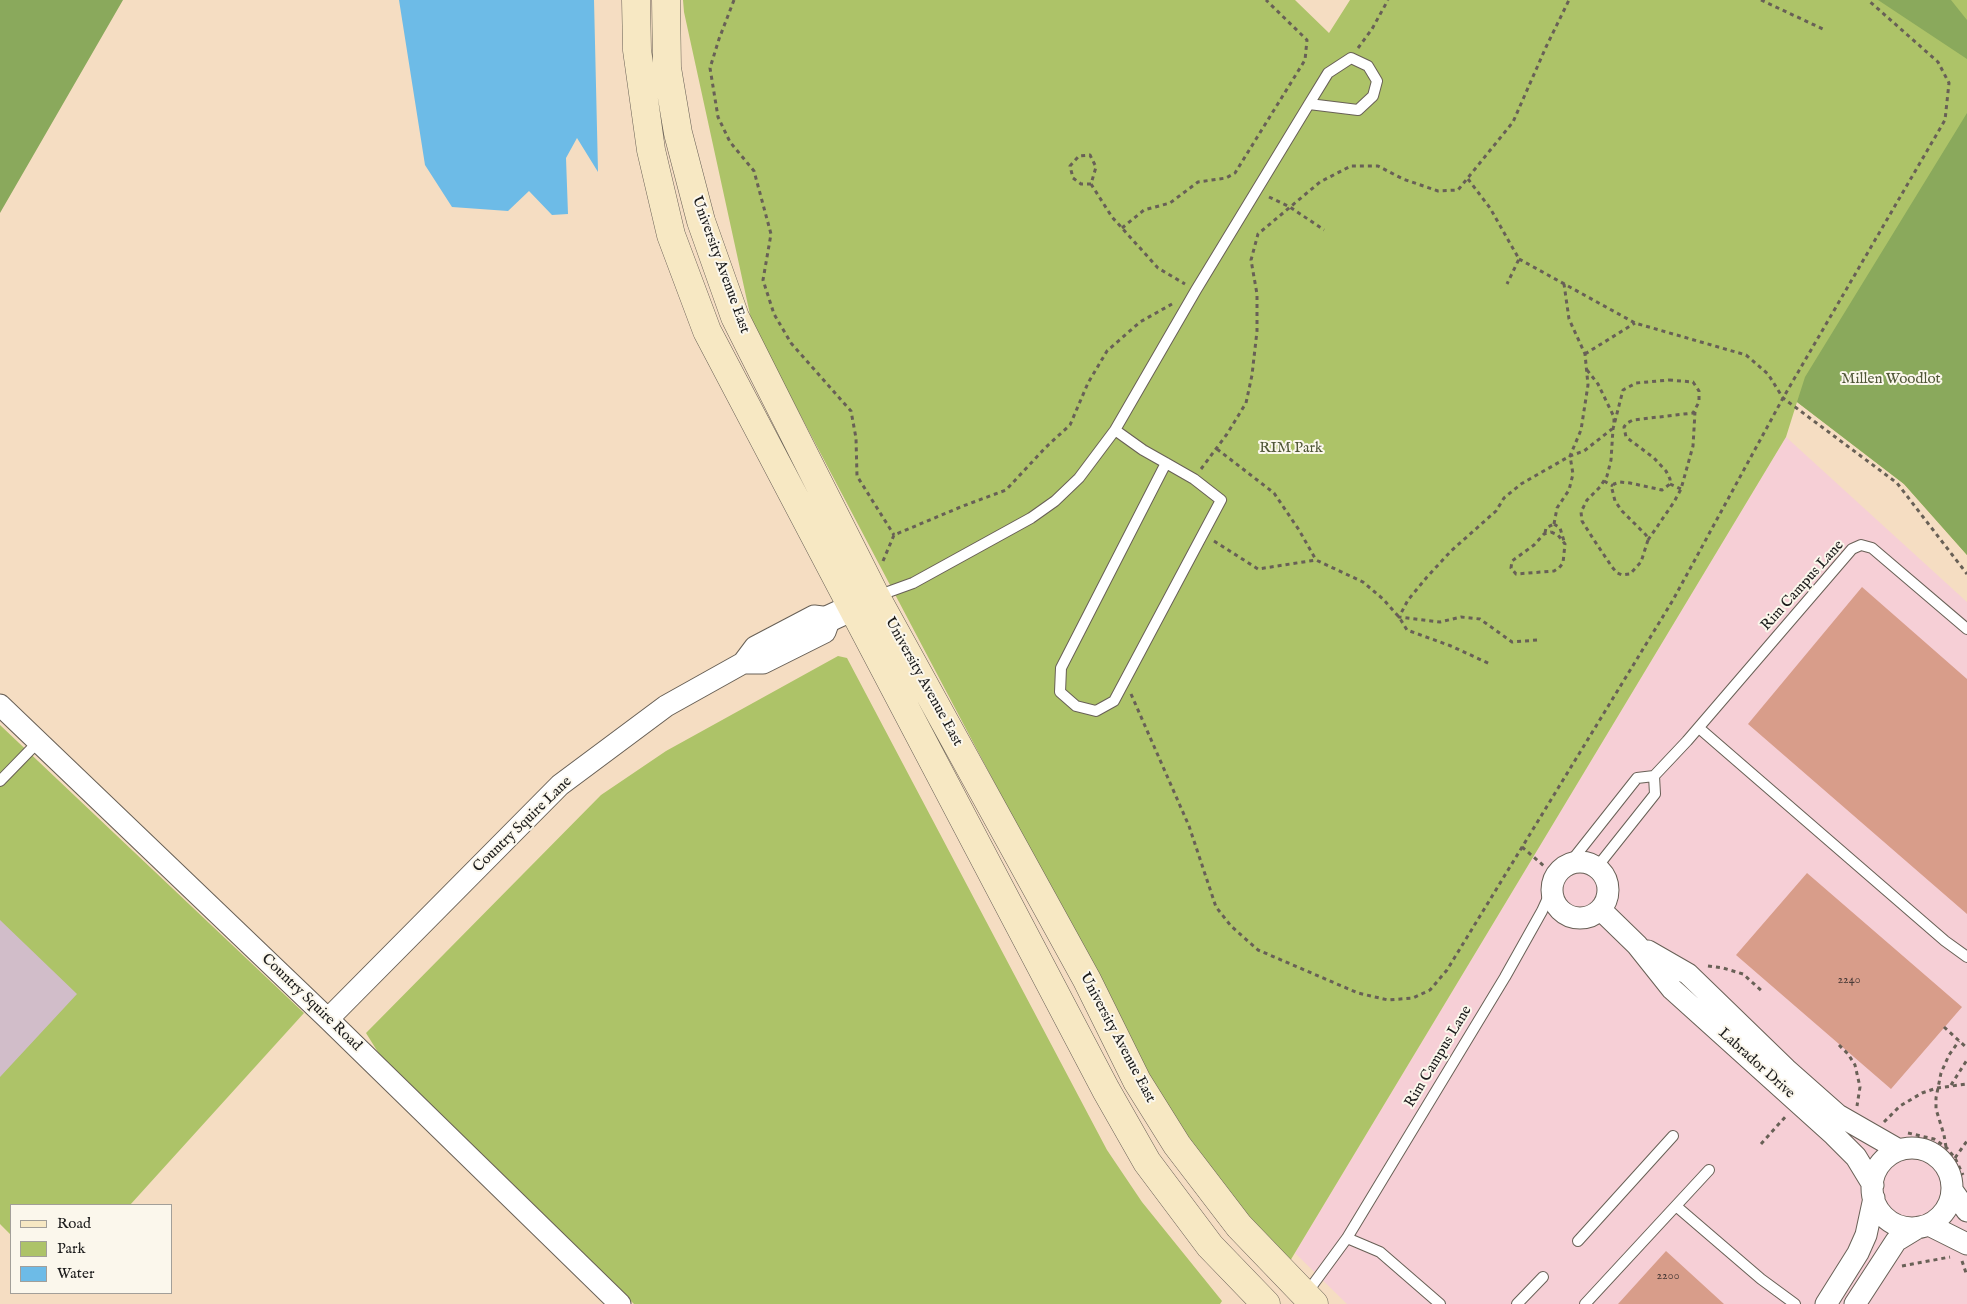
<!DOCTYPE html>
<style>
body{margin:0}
#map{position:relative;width:1967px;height:1304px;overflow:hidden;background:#f5ddc2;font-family:"IM FELL English",serif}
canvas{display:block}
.legend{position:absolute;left:10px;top:1204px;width:162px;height:90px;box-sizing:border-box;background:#fbf7ec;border:1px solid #a29f99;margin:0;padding:6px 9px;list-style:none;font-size:15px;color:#1c1c1c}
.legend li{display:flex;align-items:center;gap:10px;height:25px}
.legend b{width:25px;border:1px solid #a29f99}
</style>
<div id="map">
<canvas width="1967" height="1304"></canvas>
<ul class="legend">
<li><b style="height:6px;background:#f7e8c3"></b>Road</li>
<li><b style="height:14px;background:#adc368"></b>Park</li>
<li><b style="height:14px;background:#6dbbe7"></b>Water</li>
</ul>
</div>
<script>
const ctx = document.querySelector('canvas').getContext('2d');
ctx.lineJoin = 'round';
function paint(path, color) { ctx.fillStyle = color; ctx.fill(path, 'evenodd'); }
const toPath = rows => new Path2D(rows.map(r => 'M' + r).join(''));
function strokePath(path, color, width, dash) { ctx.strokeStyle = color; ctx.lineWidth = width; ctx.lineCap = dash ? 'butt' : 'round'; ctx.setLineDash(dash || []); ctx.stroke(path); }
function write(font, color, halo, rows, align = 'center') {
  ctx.font = font + ' "IM FELL English",serif'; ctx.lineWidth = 4; ctx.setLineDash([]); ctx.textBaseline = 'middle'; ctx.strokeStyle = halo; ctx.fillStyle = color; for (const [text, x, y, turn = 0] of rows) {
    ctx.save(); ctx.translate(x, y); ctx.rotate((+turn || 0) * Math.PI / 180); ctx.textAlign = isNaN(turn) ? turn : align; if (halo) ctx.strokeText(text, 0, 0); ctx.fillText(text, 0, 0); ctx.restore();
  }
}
const built = toPath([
 [1786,437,1967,602,1967,1304,1347,1304,1295,1253]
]);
const industrial = toPath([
 [0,889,115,999,0,1100]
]);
const green = toPath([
 [683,0,1295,0,1329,33,1350,0,1967,0,1967,555,1904,484,1797,402,1786,437,1287,1266,1218,1186,1154,1085,785,386,751,319,684,12],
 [838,656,847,658,1107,1150,1142,1202,1222,1301,1220,1304,634,1304,381,1057,366,1033,601,795,666,751],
 [0,725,304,1013,130,1205,11,1205,11,1235,0,1224,0,1077,77,994,0,920]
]);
const forest = toPath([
 [0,0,123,0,0,213],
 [1878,0,1951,0,1967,20,1967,59],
 [1967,113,1967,555,1904,484,1797,402,1805,377]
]);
const water = toPath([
 [399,0,594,0,598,172,577,138,566,158,568,214,552,215,529,191,508,211,452,207,425,165]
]);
const building = toPath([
 [1862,587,1967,679,1967,914,1748,724],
 [1807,873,1962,1007,1891,1089,1736,955],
 [1666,1251,1724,1304,1618,1304]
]);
const path = toPath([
 [734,0,719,39,710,68,718,117,730,142,754,171,771,234,763,280,774,314,791,343,851,411,856,438,857,476,894,535],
 [1761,0,1825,30],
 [1358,48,1372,29,1388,0],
 [1468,179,1490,208,1519,259,1507,284],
 [1091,184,1081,184,1073,178,1070,166,1079,156,1090,155,1096,167,1091,184,1112,217,1158,268,1185,284],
 [1269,197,1290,207,1324,230],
 [1122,228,1144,210,1170,203,1198,182,1226,178,1235,173,1305,60,1307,40,1266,0],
 [1519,259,1635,323,1746,355,1768,374,1783,398,1897,483,1967,574],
 [1585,354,1635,323],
 [1587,370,1598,384,1614,417,1614,423],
 [1669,380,1693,382,1699,391,1699,402,1693,413,1633,420,1627,423,1624,427,1626,437,1654,458,1666,471,1670,479,1670,484,1662,490,1630,483,1620,482,1614,484,1612,489,1615,501,1622,511,1646,535,1648,540,1641,562,1630,574,1622,575,1617,573,1612,567,1594,540,1582,521,1581,512,1587,500,1600,487,1607,476,1611,460,1613,429,1623,390,1636,383,1669,380],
 [1217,449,1274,493,1299,530,1316,560],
 [1201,469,1227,434,1246,403,1252,375,1257,331,1257,294,1251,260,1258,234,1320,182,1351,166,1378,166,1403,179,1438,191,1458,190,1513,122,1546,47,1569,0],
 [1604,481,1613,486],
 [1670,484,1681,489],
 [1554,524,1557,508,1569,490,1573,474,1570,456,1584,451,1612,429],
 [1554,524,1560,528,1564,541],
 [1551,532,1558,535,1565,544,1563,563,1559,568,1554,571,1516,574,1511,568,1512,561,1534,545,1544,534,1551,532],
 [1545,533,1546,528,1554,524],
 [1648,540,1674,502,1681,489,1693,446,1695,412],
 [1214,541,1258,569,1316,560,1363,582,1383,599,1399,617,1407,630,1451,646,1490,664],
 [883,561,894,535,963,506,1006,490,1046,447,1070,425,1088,383,1107,351,1140,322,1172,304],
 [1537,640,1512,642,1480,619,1461,617,1440,622,1399,617,1408,600,1427,577,1451,551,1496,511,1504,498,1521,484,1570,456,1581,430,1588,385,1585,354,1569,319,1564,284],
 [1131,694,1189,826,1216,907,1231,926,1258,950,1358,993,1388,1000,1413,998,1430,990,1447,970,1673,600,1783,398,1945,120,1949,83,1938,62,1868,0],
 [1522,847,1544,866],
 [1708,966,1723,968,1743,974,1763,992],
 [1944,1027,1967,1048],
 [1839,1045,1848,1054,1855,1065,1860,1087,1857,1106],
 [1951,1085,1967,1060],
 [1884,1122,1900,1106,1922,1093,1937,1088,1967,1084],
 [1908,1133,1934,1139,1946,1147,1955,1158,1963,1175],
 [1761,1144,1786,1116],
 [1946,1147,1944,1135,1936,1109,1936,1098,1941,1073,1949,1055,1959,1041],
 [1955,1158,1967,1141],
 [1962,1261,1967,1276],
 [1902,1266,1950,1257]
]);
const service = toPath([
 [1115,430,1143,450,1166,463,1194,479,1221,500,1114,701,1096,711,1076,706,1060,692,1061,668,1166,463],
 [877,596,913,583,1031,518,1055,501,1079,478,1115,430,1196,290,1309,104,1328,73,1351,58,1368,66,1377,81,1373,96,1358,110,1309,104],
 [1699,728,1945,941,1967,957],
 [0,781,38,742],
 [1569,864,1637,778,1654,776,1687,741,1852,549,1861,545,1872,548,1967,629],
 [1597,867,1655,794,1654,776],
 [1676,1206,1761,1279,1795,1304],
 [1347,1238,1380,1252,1440,1304],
 [1578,1241,1673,1136],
 [1306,1294,1347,1238,1505,977,1542,911,1552,889],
 [1517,1304,1543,1277],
 [1585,1304,1709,1170]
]);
const minor = toPath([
 [0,705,328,1019,620,1304],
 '1552 890a28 28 0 1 1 56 0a28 28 0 1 1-56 0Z',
 [1601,910,1637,945,1672,989,1834,1135,1856,1157,1873,1185],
 [1648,951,1688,974,1786,1069,1838,1115,1899,1150],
 [328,1019,560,785,666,706,743,663,755,647,814,616,830,618,825,632,763,663,743,663],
 '1872 1188a40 40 0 1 1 80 0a40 40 0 1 1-80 0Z',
 [1952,1190,1967,1211],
 [1929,1225,1967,1244],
 [1826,1304,1858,1253,1866,1235,1874,1198],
 [1855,1304,1896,1241,1919,1227]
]);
const tertiary = toPath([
 [830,618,871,599]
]);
const secondary = toPath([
 [636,0,637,50,651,150,671,235,707,331,1106,1090,1147,1162,1210,1246,1266,1304],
 [666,0,667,68,678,133,701,221,735,317,876,597,1087,980,1137,1081,1177,1145,1239,1226,1314,1304]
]);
const numberNames = [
 ["2240",1849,981],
 ["2200",1668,1277]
];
const streetNames = [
 ["University Avenue East",720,265,70],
 ["Rim Campus Lane",1803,586,-48],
 ["University Avenue East",923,682,61],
 ["Country Squire Lane",523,825,-44],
 ["Country Squire Road",311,1003,44],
 ["University Avenue East",1117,1038,62],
 ["Rim Campus Lane",1439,1057,-59],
 ["Labrador Drive",1756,1064,42]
];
const parkNames = [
 ["Millen Woodlot",1891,380],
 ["RIM Park",1291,449]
];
paint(built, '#f6cfd6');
paint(industrial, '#d1bdc9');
paint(green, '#adc368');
paint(forest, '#8aa95c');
paint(water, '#6dbbe7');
paint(building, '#d89d8a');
strokePath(service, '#686056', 12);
strokePath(minor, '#686056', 23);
strokePath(tertiary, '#686056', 28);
strokePath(secondary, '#686056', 29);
strokePath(path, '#686056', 3, [4, 4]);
strokePath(service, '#fff', 10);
strokePath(minor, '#fff', 21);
strokePath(tertiary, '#fff', 26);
strokePath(secondary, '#f7e8c3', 28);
write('12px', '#4b3c38', null, numberNames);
write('15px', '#1c1c1c', '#fbf7ec', streetNames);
write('15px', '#4f5637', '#fbf7ec', parkNames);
</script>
